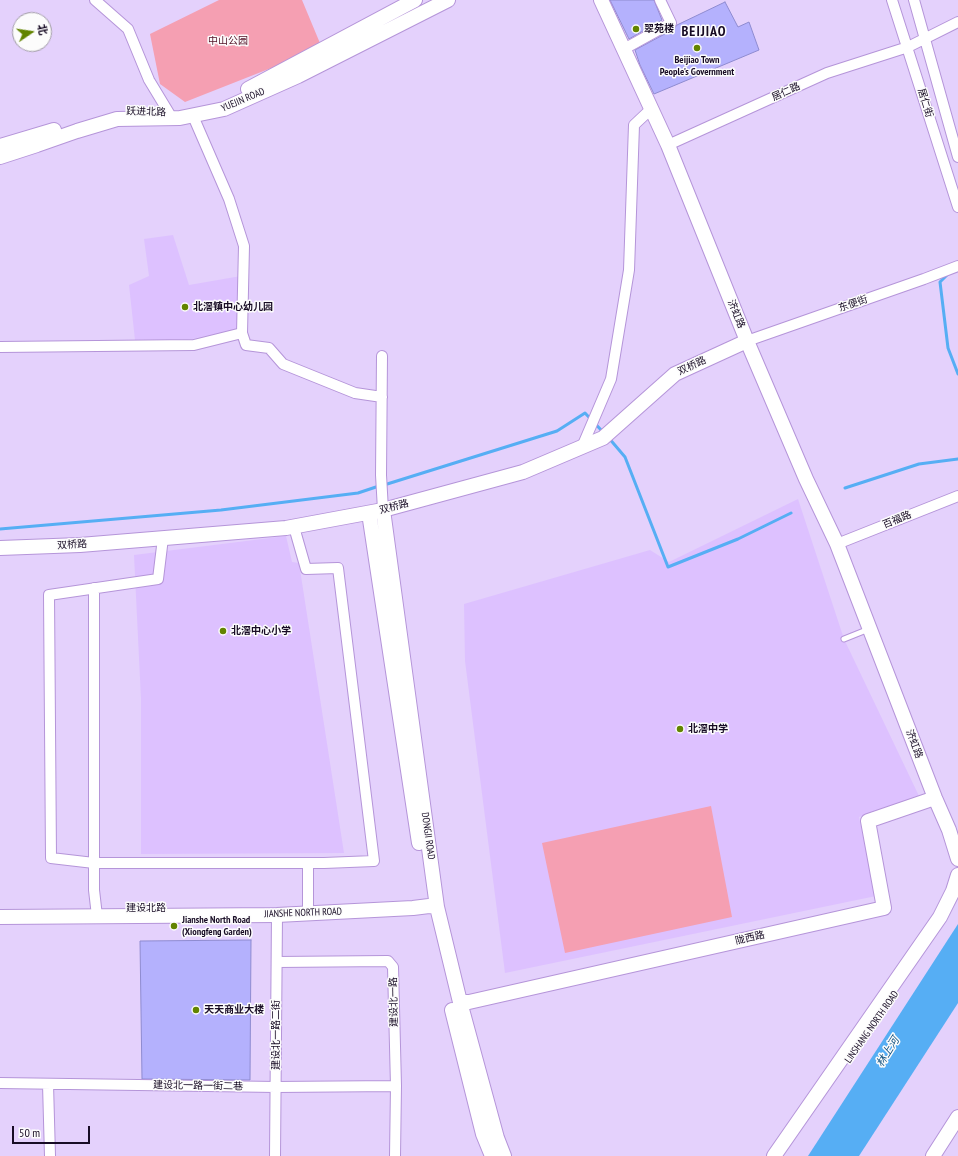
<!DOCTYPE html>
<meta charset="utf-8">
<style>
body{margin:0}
#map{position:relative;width:958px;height:1156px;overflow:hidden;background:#e4d1fc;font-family:"PT Sans Narrow","Noto Sans SC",sans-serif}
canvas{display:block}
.north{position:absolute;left:12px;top:12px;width:40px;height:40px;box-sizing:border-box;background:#fcfcfc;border:1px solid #a19ca6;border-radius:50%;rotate:77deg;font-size:11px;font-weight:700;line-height:16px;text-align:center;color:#180c25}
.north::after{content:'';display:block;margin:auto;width:14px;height:18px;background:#628400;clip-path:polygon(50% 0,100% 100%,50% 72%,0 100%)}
.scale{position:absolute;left:12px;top:1126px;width:78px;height:18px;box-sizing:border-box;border:2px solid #180c25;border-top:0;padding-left:5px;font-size:12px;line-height:14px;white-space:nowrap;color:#180c25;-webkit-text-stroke:3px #fcfcfc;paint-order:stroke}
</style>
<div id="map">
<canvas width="958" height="1156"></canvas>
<div class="north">北</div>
<div class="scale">50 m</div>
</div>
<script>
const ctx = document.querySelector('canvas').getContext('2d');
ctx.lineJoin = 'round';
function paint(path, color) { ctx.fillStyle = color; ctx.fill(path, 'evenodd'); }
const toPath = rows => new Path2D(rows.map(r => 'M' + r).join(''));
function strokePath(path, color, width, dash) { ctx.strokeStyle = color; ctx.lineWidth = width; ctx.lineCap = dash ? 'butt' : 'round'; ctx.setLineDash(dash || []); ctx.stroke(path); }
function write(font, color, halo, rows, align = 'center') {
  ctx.font = font + ' "PT Sans Narrow","Noto Sans SC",sans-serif'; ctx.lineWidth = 3; ctx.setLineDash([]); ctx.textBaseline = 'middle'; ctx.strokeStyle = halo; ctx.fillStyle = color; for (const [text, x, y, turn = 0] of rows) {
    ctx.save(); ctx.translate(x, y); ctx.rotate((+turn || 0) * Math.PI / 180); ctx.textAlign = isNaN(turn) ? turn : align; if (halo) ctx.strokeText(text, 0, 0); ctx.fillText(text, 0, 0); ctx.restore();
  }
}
const built = toPath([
 [173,235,189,285,241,276,238,329,192,339,135,340,129,285,149,276,144,239],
 [798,499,844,639,919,796,859,817,876,896,505,973,465,661,464,604,650,550,669,562],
 [286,536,292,562,299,563,344,853,141,854,141,699,134,555]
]);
const green = toPath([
 [219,0,302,0,322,48,185,102,160,84,150,34],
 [711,806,732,917,565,953,542,843]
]);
const water = toPath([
 [958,924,958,1003,859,1156,808,1156]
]);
const stream = toPath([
 [949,273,940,282,948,348,958,374],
 [608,437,625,457,668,567,738,539,791,513],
 [384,485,557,431,585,413,603,432],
 [845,488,919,464,958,459],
 [0,529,221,510,358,493,379,486]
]);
const building = toPath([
 [610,0,654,0,662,20,629,39,610,0],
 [725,2,738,27,749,22,759,50,654,94,640,65,635,50,674,29,677,25,725,2],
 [251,940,250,1080,142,1079,140,941,251,940]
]);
const lane = toPath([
 [844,639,869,629]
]);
const street = toPath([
 [95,0,128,29,149,80,169,113],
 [892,0,958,207],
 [914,0,958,157],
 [624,49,671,23,660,0],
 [193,116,229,199,244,246,242,333],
 [668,145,827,73,908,47,958,22],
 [747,341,924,279,958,266],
 [0,347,194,345,242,333,246,345,269,348,283,364,355,393,382,397],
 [382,356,381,475,383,510],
 [582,447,611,379,629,270,634,125,651,109],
 [163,538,158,579,49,595,51,858,94,863,324,863,374,861,338,568,306,569,294,527],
 [837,544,958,496],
 [94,588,94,890,97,916],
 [308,913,308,863],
 [277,962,388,961,393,967,396,1086,395,1156],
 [0,1083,276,1087,396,1086],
 [48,1084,50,1156],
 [275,1156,277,915]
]);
const secondary = toPath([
 [601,0,668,145,747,341,806,479,837,544,935,798,949,830,958,859],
 [248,89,415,0],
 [0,146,54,130],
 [0,157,37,145,77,131,117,119,180,118,224,109,298,76,448,0],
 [383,510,437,907,460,1002,497,1138,504,1156],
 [369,513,419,843],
 [0,548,80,545,286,528,383,510,523,472,603,438,675,374,747,341],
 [0,917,277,915,413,908,429,906,437,907],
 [460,1002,469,1002,884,908,868,821,935,798],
 [452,1010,483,1134,492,1156],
 [774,1156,940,917,953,891,958,875],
 [933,1156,958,1117]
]);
const markers = [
 [636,29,4,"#628400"],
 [697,48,4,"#628400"],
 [185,307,4,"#628400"],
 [223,631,4,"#628400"],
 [680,729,4,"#628400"],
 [174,926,4,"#628400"],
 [196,1010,4,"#628400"]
];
const poiNames = [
 ["翠苑楼",644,29],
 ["Beijiao Town",697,60,"center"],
 ["People's Government",697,72,"center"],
 ["北滘镇中心幼儿园",193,307],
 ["北滘中心小学",231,631],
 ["北滘中学",688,729],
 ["Jianshe North Road",182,920],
 ["(Xiongfeng Garden)",182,932],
 ["天天商业大楼",204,1010]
];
const parkNames = [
 ["中山公园",228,41]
];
const streetNames = [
 ["居仁路",786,92,-24],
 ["YUEJIN ROAD",243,100,-23],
 ["居仁街",925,103,73],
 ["跃进北路",146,112,2],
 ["东便街",853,304,-19],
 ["济虹路",736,314,68],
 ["双桥路",692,366,-25],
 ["双桥路",394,507,-14],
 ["百福路",897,520,-22],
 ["双桥路",72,545,-3],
 ["济虹路",914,744,69],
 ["DONGJI ROAD",428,836,82],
 ["建设北路",146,908],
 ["JIANSHE NORTH ROAD",303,913,-2],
 ["陇西路",750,938,-13],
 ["建设北一路",394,1002,-91],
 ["LINSHANG NORTH ROAD",872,1027,-55],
 ["建设北一路二街",276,1035,-90],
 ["建设北一路一街二巷",198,1086,1]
];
const waterNames = [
 ["林上河",888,1052,-58]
];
const districtNames = [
 ["BEIJIAO",704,32]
];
paint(built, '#ddc1ff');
paint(green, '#f59fb2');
paint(water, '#56aef4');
strokePath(stream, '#56aef4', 3);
paint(building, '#b4b1fd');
strokePath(building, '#8e8bd0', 1);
strokePath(lane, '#b595d9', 7);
strokePath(street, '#b595d9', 12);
strokePath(secondary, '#b595d9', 16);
strokePath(lane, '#fff', 5);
strokePath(street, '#fff', 10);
strokePath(secondary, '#fff', 14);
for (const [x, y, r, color] of markers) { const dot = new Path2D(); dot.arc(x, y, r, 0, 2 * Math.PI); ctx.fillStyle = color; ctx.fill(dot); strokePath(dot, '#fcfcfc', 1.5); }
write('bold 10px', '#180c25', '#fcfcfc', poiNames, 'left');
write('10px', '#510f25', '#fcfcfc', parkNames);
write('10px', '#180c25', '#fcfcfc', streetNames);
write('italic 11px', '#145482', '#fcfcfc', waterNames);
ctx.letterSpacing = '1px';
write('bold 14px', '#180c25', '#fcfcfc', districtNames);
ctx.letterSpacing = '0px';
</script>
